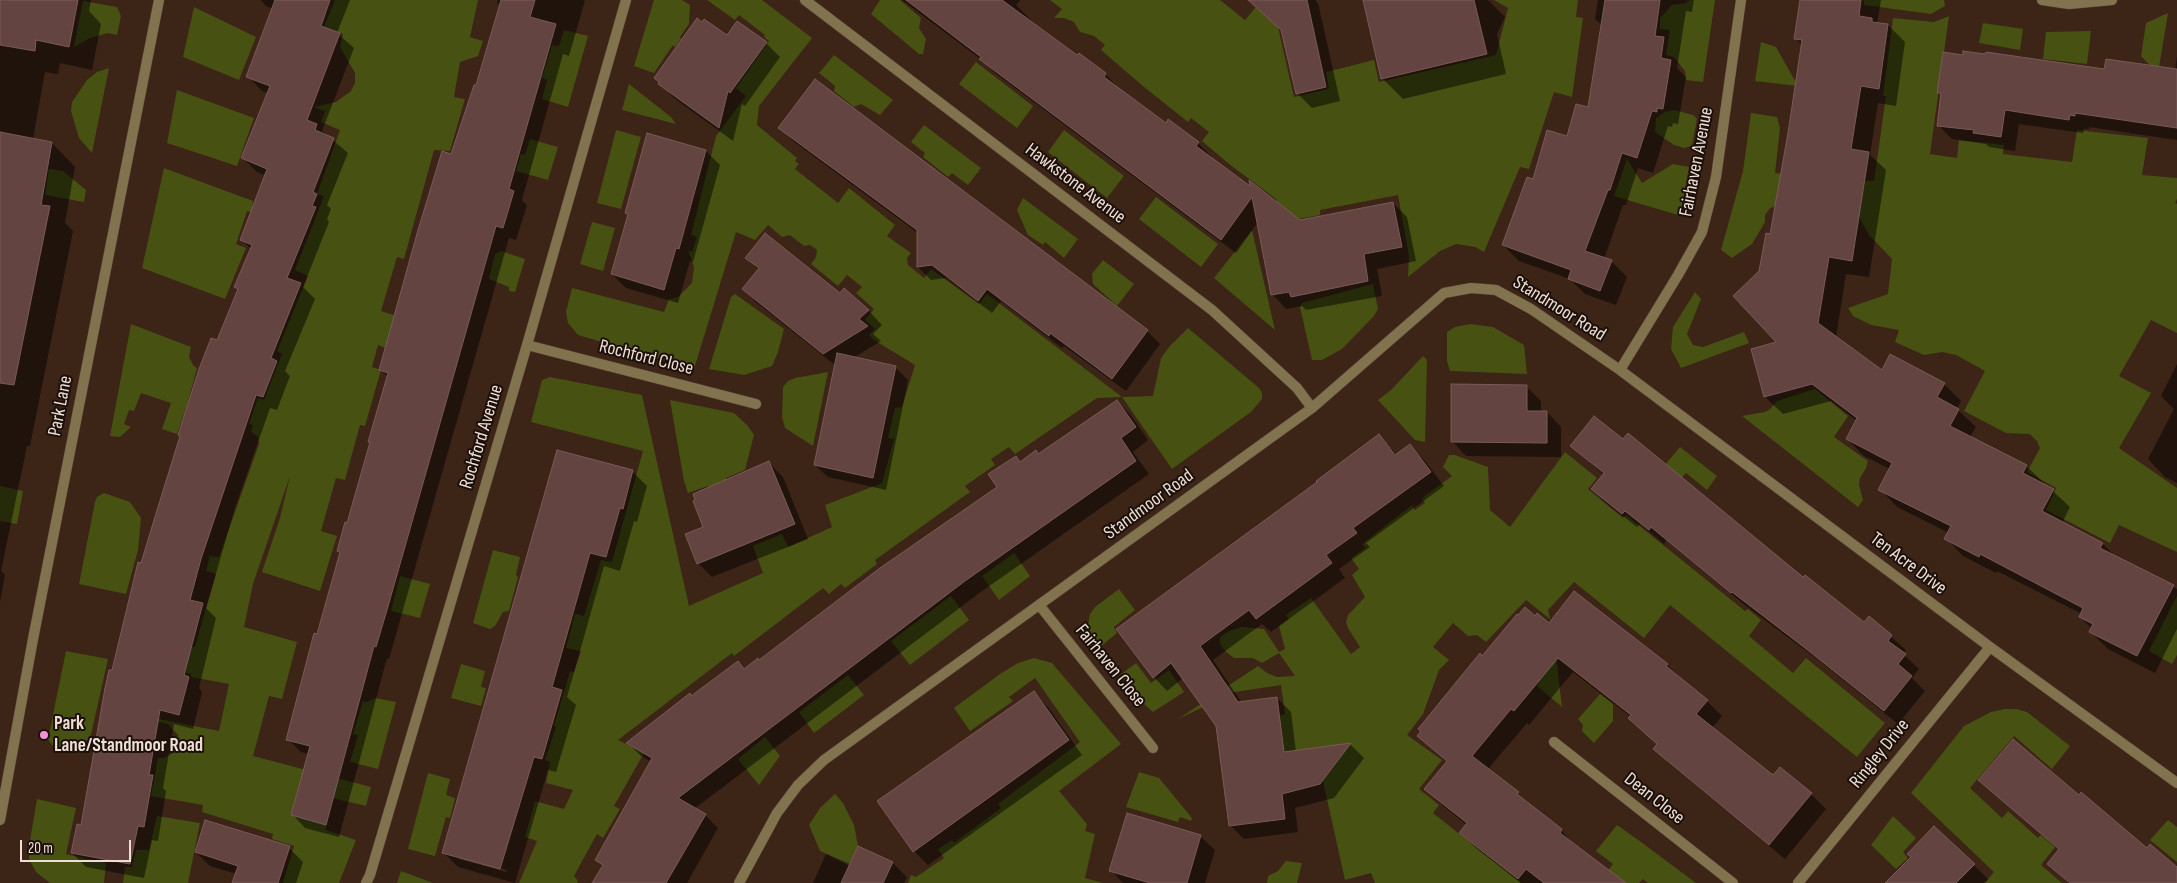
<!DOCTYPE html>
<style>
body{margin:0}
#map{position:relative;width:2177px;height:883px;overflow:hidden;background:#3c2417;font-family:"Sofia Sans Condensed",sans-serif}
canvas{display:block}
.scale{position:absolute;left:20px;top:840px;width:111px;height:22px;box-sizing:border-box;border:2px solid #efded6;border-top:0;padding-left:6px;font-size:15px;line-height:18px;white-space:nowrap;color:#efded6;-webkit-text-stroke:4px #1b100a;paint-order:stroke}
</style>
<div id="map">
<canvas width="2177" height="883"></canvas>
<div class="scale">20 m</div>
</div>
<script>
const ctx = document.querySelector('canvas').getContext('2d');
ctx.lineJoin = 'round';
function paint(path, color) { ctx.fillStyle = color; ctx.fill(path, 'evenodd'); }
const toPath = rows => new Path2D(rows.map(r => 'M' + r).join(''));
function strokePath(path, color, width, dash) { ctx.strokeStyle = color; ctx.lineWidth = width; ctx.lineCap = dash ? 'butt' : 'round'; ctx.setLineDash(dash || []); ctx.stroke(path); }
function write(font, color, halo, rows, align = 'center') {
  ctx.font = font + ' "Sofia Sans Condensed",sans-serif'; ctx.lineWidth = 4; ctx.setLineDash([]); ctx.textBaseline = 'middle'; ctx.strokeStyle = halo; ctx.fillStyle = color; for (const [text, x, y, turn = 0] of rows) {
    ctx.save(); ctx.translate(x, y); ctx.rotate((+turn || 0) * Math.PI / 180); ctx.textAlign = isNaN(turn) ? turn : align; if (halo) ctx.strokeText(text, 0, 0); ctx.fillText(text, 0, 0); ctx.restore();
  }
}
const green = toPath([
 [335,0,478,0,470,37,483,41,478,56,460,62,454,97,465,99,450,151,434,150,404,259,397,257,381,311,396,316,386,348,378,345,372,367,381,370,365,426,360,425,345,480,336,478,321,531,337,536,320,591,262,572,280,518,290,476,253,584,244,627,297,642,282,699,269,696,253,756,371,787,366,806,298,790,291,815,326,825,326,830,356,840,339,883,283,883,294,846,272,839,273,834,202,812,203,805,151,796,158,758,164,758,175,752,178,735,168,724,158,722,159,719,219,731,229,684,191,677,191,674,175,671,181,645,195,647,216,574,206,571,210,556,219,557,259,444,258,437,251,432,253,425,249,424,258,398,264,400,282,354,277,351,308,276,295,270,324,196,317,194,340,130,321,122,325,111,314,107,336,102,351,91,355,83,355,73,340,47,343,34,324,27],
 [654,0,682,0,690,5,689,24,680,37,681,39,675,47,673,45,654,73,634,66],
 [707,0,762,0,812,38,759,106,757,125,797,158,795,161,799,164,795,169,838,203,849,188,895,225,887,236,911,253,907,258,908,265,924,278,931,269,979,304,987,294,1122,397,1153,396,1161,358,1169,347,1188,328,1259,388,1262,393,1262,399,1251,412,1172,469,1122,397,1097,398,1015,454,1009,447,991,459,995,465,965,486,970,492,875,560,877,564,845,588,841,584,829,594,823,588,734,656,732,653,618,740,644,753,614,806,620,809,603,838,597,834,574,876,578,881,577,883,519,883,537,841,525,837,535,801,564,809,573,790,546,783,550,762,545,760,556,727,554,726,570,671,574,672,581,651,566,648,575,614,584,616,601,560,612,562,643,451,531,422,542,380,550,377,642,395,689,606,763,573,753,546,782,534,788,547,832,527,825,505,882,483,894,439,888,438,895,408,902,407,915,365,874,340,869,335,875,329,865,320,874,309,856,293,862,287,847,275,838,286,811,264,816,257,817,250,810,245,804,246,790,235,782,237,768,225,755,240,736,232,694,369,578,335,568,323,566,312,572,288,664,312,669,299,678,297,692,283,694,267,688,250,692,252,697,237,691,235,716,136,746,96,736,88,769,41,764,37,765,35,739,15,735,20],
 [880,0,900,0,921,18,919,28,926,39,923,54,919,54,871,14],
 [1050,0,1220,0,1245,20,1256,7,1278,27,1294,97,1329,89,1326,72,1374,60,1379,82,1496,55,1508,8,1494,0,1578,0,1576,17,1583,18,1572,97,1554,92,1529,169,1520,167,1484,252,1475,247,1456,244,1440,251,1408,277,1409,256,1398,195,1320,210,1320,215,1286,221,1276,199,1229,164,1202,141,1209,132,1191,118,1188,122,1144,87,1101,50,1105,45,1094,36,1080,32,1074,22,1064,18,1054,18,1062,9],
 [1690,0,1715,0,1703,82,1686,80,1685,71,1674,57,1666,55,1670,30,1660,29,1660,18,1672,5,1686,3],
 [1864,0,1944,0,1945,6,1931,14,1864,5],
 [83,1,117,7,121,16,117,35,108,33,90,38,74,47],
 [194,7,256,37,239,80,183,57],
 [2168,13,2158,74,2141,56,2146,23],
 [1949,16,1930,154,1957,158,1959,140,2004,145,2003,154,2072,162,2077,130,2148,138,2142,175,2177,178,2177,199,2175,203,2177,204,2177,333,2151,320,2119,376,2151,393,2119,448,2177,488,2177,552,2119,525,2110,543,2046,510,2056,488,2027,472,2040,448,2037,441,2030,434,2006,433,1964,411,1985,371,1956,355,1942,352,1924,355,1895,342,1899,330,1871,325,1853,316,1848,308,1888,294,1892,259,1869,235,1859,217,1853,180,1874,181,1886,96,1883,96,1893,18,1934,22],
 [1983,23,2023,29,2020,50,1979,43],
 [564,30,588,36,568,107,542,99,547,80,542,78,552,45,559,46],
 [2091,31,2087,64,2043,59,2046,32],
 [1761,42,1776,47,1798,86,1755,81],
 [834,55,893,100,880,115,861,104,854,107,834,91,835,86,819,73],
 [976,62,1033,106,1017,128,959,84],
 [109,68,92,153,79,138,71,111,72,102,87,80,97,72],
 [629,84,671,117,676,124,622,110],
 [177,90,254,118,237,166,167,143],
 [1674,110,1693,115,1697,119,1692,146,1684,148,1674,145,1655,132,1656,118,1665,112],
 [1751,113,1777,117,1780,128,1775,173,1785,174,1780,205,1770,208,1765,215,1765,222,1752,244,1732,258,1721,250,1743,171],
 [924,125,981,168,968,185,952,173,948,177,923,157,925,153,911,142],
 [616,130,641,137,621,209,597,203],
 [1064,130,1124,176,1107,198,1048,152],
 [530,139,558,147,548,180,516,171,521,154,525,155],
 [1627,159,1642,183,1673,164,1689,167,1681,213,1678,215,1614,196],
 [164,168,253,201,252,212,247,211,236,244,246,248,225,299,142,268],
 [49,169,63,171,86,190,84,202,45,195],
 [1156,197,1218,244,1201,267,1139,219],
 [1023,198,1078,239,1064,258,1045,242,1043,245,1028,235,1017,210],
 [592,222,615,228,603,271,580,264],
 [1252,230,1275,330,1214,278],
 [501,251,525,259,515,292,509,291,509,287,489,279,495,254],
 [1103,260,1134,284,1117,306,1093,284,1092,274],
 [1373,284,1378,309,1374,316,1342,349,1322,360,1312,360,1300,307,1302,303],
 [1695,292,1701,299,1687,334,1693,345,1703,347,1744,332,1749,343,1681,368,1671,349,1673,327],
 [735,294,784,329,778,352,772,366,744,375,709,369,731,297],
 [131,324,191,347,189,357,193,365,197,368,188,402,177,434,162,429,171,403,141,393,134,411,129,410,124,424,131,427,120,437,110,436],
 [1470,324,1493,327,1524,345,1527,374,1450,371,1447,361,1447,332,1455,327],
 [1423,356,1427,360,1425,442,1415,440,1378,400,1391,390],
 [828,372,813,446,785,428,782,417,783,387,788,381,795,378],
 [1815,389,1848,416,1834,437,1868,461,1866,468,1860,478,1859,485,1863,500,1858,507,1742,416,1765,412,1770,409,1777,401],
 [670,400,734,413,748,426,754,435,745,470,726,478,728,485,711,492,708,486,688,493,684,481],
 [1680,447,1717,476,1707,490,1686,473,1680,479,1664,466],
 [1565,452,1597,478,1588,489,1623,518,1626,515,1745,611,1748,609,1761,620,1749,636,1793,673,1806,658,1885,723,1857,757,1670,605,1644,638,1574,582,1548,610,1550,619,1526,600,1486,642,1477,635,1468,636,1453,623,1433,647,1449,660,1439,670,1423,714,1407,735,1442,760,1419,789,1439,805,1433,813,1521,883,1375,883,1371,873,1345,880,1323,781,1347,748,1282,752,1277,716,1285,714,1281,685,1235,692,1178,719,1258,666,1267,673,1277,677,1295,676,1279,653,1262,663,1253,658,1234,658,1226,652,1220,644,1220,637,1229,631,1242,627,1264,629,1279,652,1285,649,1279,626,1289,619,1286,615,1311,598,1351,654,1360,647,1348,628,1346,622,1348,615,1365,597,1352,575,1359,569,1351,558,1365,548,1362,544,1412,505,1415,510,1425,503,1422,498,1452,476,1443,467,1449,455,1455,455,1488,467,1490,510,1510,527],
 [0,486,23,491,17,524,0,521],
 [104,493,130,502,141,518,138,550,126,594,79,584,95,502,97,497],
 [493,550,520,557,516,575,518,577,509,611,503,612,495,626,490,629,473,623],
 [1014,553,1030,576,999,600,982,576],
 [400,576,430,584,420,618,391,611],
 [1119,589,1135,610,1114,627,1117,633,1099,648,1087,630,1090,614,1095,607],
 [951,596,969,620,910,665,891,641],
 [2177,596,2177,655,2172,664,2149,651],
 [1555,647,1562,707,1537,686,1539,682,1533,677],
 [66,651,108,659,90,739,81,743,81,747,71,750,63,750,52,745,48,739],
 [1034,658,1052,663,1121,744,1059,791,1087,824,1085,831,1095,834,1085,878,1103,883,908,883,911,875,916,877,944,858,938,849,952,840,954,843,1001,808,998,804,1080,742,1035,678,1009,697,1013,701,970,731,954,708,1000,674,1018,663],
 [1136,663,1151,683,1169,670,1184,692,1153,712,1144,704,1120,675],
 [461,664,485,671,481,687,486,688,481,706,451,698],
 [848,675,864,695,814,733,799,712],
 [1600,694,1613,704,1613,721,1594,743,1582,731,1583,725,1578,719],
 [375,698,396,702,378,769,350,762,358,735,353,734,363,701,367,702],
 [2005,709,2016,709,2027,712,2070,746,2052,769,2014,736,1970,788,2002,818,2008,811,2038,838,2041,835,2055,847,2041,865,2062,883,1985,883,1994,872,1911,793,1964,726,1991,712],
 [765,737,780,756,759,785,738,759],
 [1139,772,1159,778,1192,818,1191,821,1180,817,1178,822,1126,807],
 [428,773,450,779,446,795,455,798,450,818,446,817,435,856,408,849],
 [835,794,843,803,854,825,858,846,850,864,820,851,809,825,820,808],
 [37,799,76,808,66,854,106,863,104,883,50,883,36,872,29,859,29,847],
 [157,816,200,823,188,883,123,883,125,867,132,867,136,850,149,850],
 [1893,816,1916,838,1903,852,1908,858,1896,869,1871,845],
 [2168,820,2177,827,2177,862,2150,840],
 [1617,825,1641,842,1696,883,1648,883,1643,879,1639,883,1598,883,1613,864,1596,851],
 [1286,861,1302,863,1297,883,1267,883,1268,876,1278,871],
 [401,871,433,883,397,883]
]);
const shadow = toPath([
 [0,0,91,0,89,11,101,24,92,70,60,63,58,74,45,72,33,139,52,143,75,167,65,223,73,231,30,446,27,446,1,571,5,575,0,602],
 [261,0,350,0,337,33,354,48,322,131,348,153,327,205,331,209,327,219,329,222,303,287,315,299,285,371,290,376,277,410,270,408,235,508,206,608,216,618,199,688,202,692,193,729,174,724,163,788,166,791,158,841,152,840,144,878,86,867,72,853,82,826,113,672,141,564,218,342,239,290,251,249,241,239,266,176,257,172,243,158,268,93,262,91,248,76,273,9,266,6],
 [498,0,585,0,569,56,563,54,522,200,527,205,516,240,509,238,389,659,387,658,339,837,305,828,293,815,309,754,301,752,288,739,388,377,380,369,476,87,501,6,497,3],
 [902,0,1020,0,1016,5,1032,21,1031,23,1077,57,1105,74,1120,89,1166,124,1198,143,1212,157,1212,159,1300,221,1393,203,1407,217,1416,261,1377,269,1382,296,1306,310,1302,306,1286,309,1272,294,1258,222,1236,253,995,73,983,61],
 [1249,0,1315,0,1318,3,1340,101,1312,108,1297,93,1283,31],
 [1392,0,1488,0,1505,17,1497,34,1506,74,1403,99,1382,78],
 [1598,0,1694,0,1692,12,1686,11,1677,68,1686,77,1678,124,1673,123,1672,127,1668,126,1653,173,1638,168,1626,205,1623,205,1604,259,1611,261,1627,277,1616,305,1585,294,1570,279,1519,261,1503,245,1533,181,1589,109,1602,25,1595,19],
 [1801,0,1881,0,1877,24,1888,25,1905,42,1896,106,1878,103,1870,155,1886,170,1869,277,1846,274,1836,337,1882,372,1944,384,1961,401,1957,409,1976,427,1970,437,2026,466,2070,507,2062,523,2103,544,2116,557,2173,586,2177,589,2177,629,2155,673,2108,649,2090,631,2092,629,2080,617,2082,614,1997,571,1996,573,1963,556,1946,538,1949,533,1897,507,1880,489,1890,469,1864,456,1847,439,1857,421,1831,401,1783,414,1765,397,1779,343,1760,272,1771,235,1790,133,1802,45,1796,39],
 [727,37,766,43,780,57,745,106,742,104,733,141,674,98,660,84],
 [2177,56,2177,140,2089,127,2089,129,2084,129,2083,133,2019,124,2015,151,1989,147,1986,144,1952,139,1938,125,1942,96,1938,92,2105,70,2175,70],
 [815,81,1147,331,1160,344,1126,391,1064,346,1062,348,1001,301,992,313,946,278,931,280,918,267,918,233,793,141,780,128],
 [706,151,720,165,693,262,690,261,678,303,626,288,612,274,629,215,626,213],
 [747,258,840,295,868,310,882,325,873,334,881,341,853,358,896,368,908,380,886,490,828,477,815,465,836,366,757,303,743,289,759,270],
 [2177,364,2177,483,2165,477,2148,459,2174,409,2161,396],
 [1527,387,1541,401,1541,412,1547,412,1561,427,1561,457,1466,456,1452,441],
 [1117,401,1130,414,1148,440,1133,452,1149,474,978,594,694,809,705,815,718,828,687,883,593,883,603,867,597,860,652,762,641,756,628,743,738,663,745,670,760,662,999,487,1016,458,1021,463,1036,452,1039,455],
 [1379,436,1397,455,1410,446,1424,460,1444,486,1366,543,1370,547,1339,569,1345,578,1271,632,1262,624,1213,660,1242,703,1277,698,1291,712,1296,752,1350,744,1364,758,1334,798,1295,808,1298,832,1244,839,1230,825,1217,726,1183,678,1167,691,1154,677,1319,483],
 [1571,446,1803,579,1864,624,1869,618,1906,650,1903,654,1919,669,1912,678,1925,691,1898,724,1821,662,1746,606,1666,540,1664,544,1640,524,1637,527,1606,503,1592,489,1604,475],
 [558,451,633,472,647,486,637,522,634,521,620,571,604,566,567,697,576,705,556,772,548,770,515,883,458,867,443,852],
 [459,856,507,870,506,872,459,859],
 [769,463,783,477,808,539,712,577,698,563,705,527],
 [1574,593,1667,665,1707,701,1722,716,1712,728,1773,777,1811,794,1826,809,1785,859,1670,764,1655,749,1658,745,1629,718,1631,717,1573,672,1529,725,1527,723,1488,769,1561,830,1575,846,1624,883,1521,883,1476,848,1461,833,1467,825,1441,804,1426,789,1447,762,1418,736,1483,657,1535,618,1549,625],
 [1033,692,1048,707,1082,755,928,865,914,851],
 [1980,780,2079,797,2147,849,2177,869,2177,883,2069,883,2049,863,2060,850],
 [1200,836,1215,850,1205,883,1123,883,1111,870],
 [859,847,893,863,907,877,904,883,813,883,826,854,850,866],
 [289,848,303,862,296,883,234,883,237,874,210,866,196,852],
 [1974,865,1988,879,1984,883,1889,883]
]);
const building = toPath([
 [0,0,78,0,69,47,36,40,35,51,0,45,0,0],
 [275,0,330,0,321,26,340,33,307,120,317,124,315,130,334,138,313,192,317,194,312,206,316,207,287,278,301,283,271,358,277,361,263,397,256,395,201,559,190,600,203,603,184,675,189,677,179,715,160,710,149,775,153,775,144,827,138,826,130,864,71,853,77,824,81,825,105,688,109,670,112,670,138,562,141,563,158,507,180,436,178,435,199,369,211,338,217,340,238,289,234,287,252,245,240,240,267,169,241,158,270,86,246,77,275,0],
 [501,0,535,0,530,17,556,24,509,189,514,191,503,228,496,226,387,610,376,647,374,646,326,825,291,815,310,746,286,740,314,633,317,634,340,552,337,551,345,522,347,523,370,442,368,442,388,373,379,370,418,230,442,151,451,154,474,85,476,85,501,0],
 [906,0,1002,0,1077,55,1079,53,1106,73,1104,77,1166,123,1168,119,1199,142,1196,146,1250,186,1249,180,1300,220,1393,202,1402,247,1364,254,1368,281,1291,297,1289,292,1271,295,1252,197,1221,240,979,59,981,57,906,0],
 [1248,0,1307,0,1326,87,1296,94,1281,30,1248,0],
 [1363,0,1474,0,1487,54,1381,79,1363,0],
 [1605,0,1660,0,1655,36,1664,37,1661,58,1671,60,1663,109,1657,108,1657,112,1652,111,1637,158,1622,153,1610,190,1608,190,1585,251,1612,260,1600,291,1568,279,1571,270,1502,245,1527,177,1533,179,1547,130,1567,136,1576,104,1588,107,1605,0],
 [1800,0,1861,0,1859,16,1872,18,1872,22,1888,24,1879,89,1861,86,1851,149,1869,152,1852,261,1829,257,1818,323,1882,370,1890,354,1945,383,1937,397,1959,409,1950,426,2027,465,2023,473,2054,489,2042,511,2103,543,2100,548,2174,585,2137,656,2089,632,2093,624,2079,617,2083,608,1980,554,1979,557,1944,539,1951,526,1878,490,1892,463,1846,439,1857,418,1812,384,1764,397,1751,349,1776,342,1733,296,1759,271,1766,233,1770,234,1788,133,1802,40,1794,39,1800,0],
 [697,18,702,22,704,19,727,35,737,21,767,42,730,93,728,91,719,128,658,84,659,82,654,78,697,18],
 [1963,51,1985,54,1986,52,2104,69,2106,59,2177,69,2177,128,2075,113,2075,116,2070,115,2069,120,2005,110,2001,137,1973,133,1974,130,1937,126,1941,93,1937,93,1943,52,1963,55,1963,51],
 [815,79,1148,330,1112,379,1050,333,1049,336,987,289,978,301,932,265,917,267,917,230,778,128,815,79],
 [0,132,52,142,41,205,50,206,14,385,0,383,0,132],
 [647,133,706,150,679,249,676,248,664,290,611,274,628,214,625,213,647,133],
 [765,233,840,293,844,288,869,310,859,319,868,326,823,354,742,289,759,268,745,258,765,233],
 [837,353,896,366,873,478,814,465,837,353],
 [1451,384,1527,385,1527,411,1547,411,1547,443,1451,442,1451,384],
 [1117,400,1136,427,1121,438,1136,461,965,581,678,798,706,814,666,883,592,883,603,865,595,860,652,758,626,743,690,693,691,696,738,661,744,669,758,658,759,660,880,568,997,487,988,474,1016,456,1020,462,1036,450,1038,454,1117,400],
 [1594,416,1623,439,1628,433,1803,577,1805,575,1864,622,1869,616,1892,635,1888,641,1906,654,1898,664,1912,676,1884,711,1805,648,1732,592,1731,593,1651,527,1649,530,1625,511,1622,514,1591,489,1604,473,1570,446,1594,416],
 [1379,434,1395,455,1410,444,1431,472,1353,528,1357,533,1326,555,1332,563,1256,619,1249,610,1200,646,1238,702,1277,697,1284,752,1351,743,1320,784,1282,794,1285,819,1229,826,1216,726,1171,663,1153,678,1116,629,1317,482,1316,481,1379,434],
 [557,450,633,470,623,509,620,508,606,557,590,553,552,687,562,690,542,759,534,757,500,869,442,853,557,450],
 [769,461,795,524,697,564,685,534,703,527,693,501,695,500,693,494,769,461],
 [1574,591,1668,664,1666,666,1708,700,1696,714,1773,775,1780,767,1812,793,1769,845,1653,749,1657,744,1628,718,1631,715,1558,658,1514,711,1511,709,1472,756,1519,792,1517,794,1562,829,1560,833,1626,883,1544,883,1526,869,1518,879,1459,833,1467,823,1424,789,1447,761,1417,736,1421,731,1418,729,1480,653,1482,656,1517,614,1518,615,1525,607,1535,616,1537,613,1549,623,1574,591],
 [1034,691,1069,740,913,852,877,801,1034,691],
 [2013,739,2079,795,2081,792,2147,848,2150,844,2177,867,2177,883,2070,883,2047,864,2059,849,1978,780,2013,739],
 [1127,813,1201,835,1187,883,1150,883,1109,871,1127,813],
 [205,820,290,846,278,883,232,883,238,866,195,852,205,820],
 [1934,826,1975,864,1956,883,1885,883,1911,857,1907,854,1934,826],
 [858,846,893,862,883,883,841,883,858,846]
]);
const street = toPath([
 [805,0,1212,310,1297,388,1312,408],
 [2042,0,2069,4,2112,0],
 [527,345,756,404],
 [1620,370,1678,275,1702,232,1716,177,1741,0],
 [1040,606,1153,748],
 [1554,742,1733,883],
 [0,820,33,639,159,0],
 [366,883,370,875,527,345,626,0],
 [739,883,777,813,798,785,824,760,1312,408,1444,293,1471,288,1496,290,1531,309,1620,370,1990,647,2177,783],
 [1798,883,1990,647]
]);
const markers = [
 [44,735,5,"#f591d2"]
];
const streetNames = [
 ["Fairhaven Avenue",1697,162,-79],
 ["Hawkstone Avenue",1075,184,37],
 ["Standmoor Road",1559,309,32],
 ["Rochford Close",646,358,14],
 ["Park Lane",61,406,-79],
 ["Rochford Avenue",482,437,-73],
 ["Standmoor Road",1149,505,-36],
 ["Ten Acre Drive",1908,564,37],
 ["Fairhaven Close",1110,666,51],
 ["Ringley Drive",1880,754,-51],
 ["Dean Close",1654,799,38]
];
const poiNames = [
 ["Park",54,724],
 ["Lane/Standmoor Road",54,746]
];
paint(green, '#475112');
paint(shadow, '#0007');
paint(building, '#634441');
strokePath(building, '#7a5a56', 1);
strokePath(street, '#594236', 11);
strokePath(street, '#81734e', 10);
for (const [x, y, r, color] of markers) { const dot = new Path2D(); dot.arc(x, y, r, 0, 2 * Math.PI); ctx.fillStyle = color; ctx.fill(dot); strokePath(dot, '#1b100a', 2); }
write('19px', '#efded6', '#1b100a', streetNames);
write('bold 19px', '#efded6', '#1b100a', poiNames, 'left');
</script>
